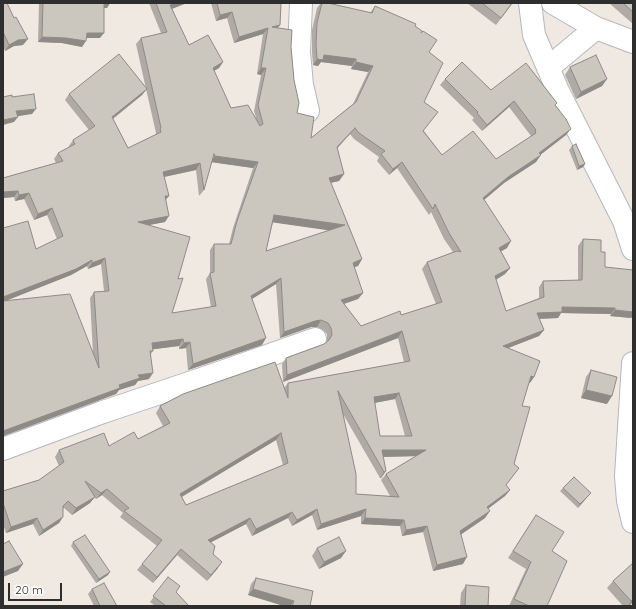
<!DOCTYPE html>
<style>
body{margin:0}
#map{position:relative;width:636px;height:609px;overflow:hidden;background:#efe9e1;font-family:Quicksand,sans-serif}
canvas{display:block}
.frame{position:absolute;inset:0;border:4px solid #2e2e2e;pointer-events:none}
.scale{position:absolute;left:8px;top:583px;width:54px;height:18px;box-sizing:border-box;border:2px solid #2e2e2e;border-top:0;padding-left:5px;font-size:12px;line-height:14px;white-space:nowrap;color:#2e2e2e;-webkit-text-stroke:3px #fff;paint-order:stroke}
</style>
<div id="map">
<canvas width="636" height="609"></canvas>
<div class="frame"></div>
<div class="scale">20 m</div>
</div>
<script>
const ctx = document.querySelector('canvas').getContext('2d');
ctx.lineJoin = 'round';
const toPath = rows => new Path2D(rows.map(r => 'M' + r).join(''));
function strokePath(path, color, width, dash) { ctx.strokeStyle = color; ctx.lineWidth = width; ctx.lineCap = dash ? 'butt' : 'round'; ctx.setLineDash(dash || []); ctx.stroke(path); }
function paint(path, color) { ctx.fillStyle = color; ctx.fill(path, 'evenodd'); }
const minor = toPath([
 [301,3,299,52,302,85,308,111],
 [530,3,534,35,558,91,624,221,633,249],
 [553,3,596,28,633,42],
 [548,68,596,28],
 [633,363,626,476,628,501,633,522],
 [3,449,103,412,216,374,315,339]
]);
const wall = toPath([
 [3,3,23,45,14,46,5,51,3,47],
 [39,3,110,3,107,8,104,8,100,38,86,38,82,47,62,43,38,42],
 [149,3,187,3,172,9,189,45,223,62,219,68,214,71,231,108,256,118,254,111,261,75,257,74,263,34,234,43,227,18,216,21,211,3,281,3,280,25,277,28,291,47,297,113,311,138,353,104,368,72,351,69,352,66,321,62,318,66,313,65,312,52,312,30,317,8,321,3,328,3,370,13,375,6,415,26,421,33,429,52,424,102,424,131,442,155,496,159,531,136,509,107,482,131,472,120,474,118,440,85,445,79,556,106,566,135,540,155,536,162,504,183,484,200,507,248,501,251,510,268,505,274,496,280,506,311,539,298,539,287,543,281,578,280,578,246,583,239,601,252,605,267,633,270,633,316,631,318,610,316,611,314,561,313,558,318,539,319,544,330,539,336,508,348,534,377,529,383,522,406,514,464,519,468,506,485,510,490,505,496,488,509,485,518,461,534,463,564,433,571,423,532,402,536,400,526,361,524,361,516,317,530,312,515,292,526,288,518,252,536,246,524,211,542,213,554,218,568,207,581,177,555,153,583,137,570,157,546,120,517,123,513,102,495,96,499,94,497,90,503,72,515,64,508,63,509,63,517,59,523,39,536,33,524,6,533,3,524,3,491,39,480,59,466,55,457,59,450,109,446,138,439,163,426,156,413,160,406,284,388,288,383,404,362,398,338,283,382,282,364,286,358,324,344,327,342,327,334,323,330,317,327,311,327,280,338,276,284,252,299,262,345,188,370,186,348,179,349,179,346,153,349,153,351,151,354,149,379,138,381,135,385,119,390,116,394,3,436,3,228,36,249,57,239,47,215,34,220,24,199,15,201,14,197,3,198,3,178,56,163,54,159,58,153,69,147,69,146,73,140,89,130,65,100,69,94,146,89,136,44,141,38,161,33],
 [146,89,156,133,155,135,128,148,113,119,142,95],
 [350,134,354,139,379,157,377,161,389,175,397,168,429,215,431,212,444,239,453,252,427,262,422,269,436,304,401,315,361,326,344,304,358,299,363,293,354,267,358,266,362,259,331,183,339,181,344,174,337,148],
 [212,162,253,168,233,228,229,244,214,244,210,250,210,273,206,279,211,307,172,313,178,279,149,225,165,222,166,200,164,177,196,170,199,196,204,190],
 [273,222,330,230,266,251],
 [101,264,104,291,94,292,90,298,93,354,7,300,71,275,87,266,88,269],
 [395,399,405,436,380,436,374,403],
 [343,414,380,478,381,478,386,471,383,457,416,456,386,474,381,480,390,496,356,494],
 [276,440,283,465,186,505,182,497],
 [467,3,513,3,496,25],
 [609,3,633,3,633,24],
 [570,67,607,79,602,86,576,99,565,75],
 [572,146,583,167,577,170,569,150],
 [591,370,607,404,581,398,586,377],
 [563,488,591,493,578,508,560,491],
 [536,515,552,551,547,606,509,606,526,569,508,558],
 [73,542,108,575,96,583,71,546],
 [317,548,341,558,319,569,312,556],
 [633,563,633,602,629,606,623,606,607,588,613,581],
 [168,577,176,592,189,606,155,606,150,602],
 [256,578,310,606,284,606,248,595,251,584],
 [466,585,488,606,460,606,461,593],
 [92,589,117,606,94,606,88,594]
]);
const shadedWall = toPath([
 [104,3,110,3,107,8,100,8],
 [175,3,187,3,166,11,170,5],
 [232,12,227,18,216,21,220,15],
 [280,25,275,31,272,27],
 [268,28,263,34,234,43,239,37],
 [87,33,104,33,100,38,83,38],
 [42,37,66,38,86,41,82,47,62,43,38,42],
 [28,39,23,45,14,46,5,51,9,45,18,40],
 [324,55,356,59,352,66,321,62,318,66,313,65,317,59],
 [223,62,219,68,208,74,213,68],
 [356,62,373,66,368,72,351,69],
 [261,68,266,68,261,75,257,74],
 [607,79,602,86,576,99,581,92],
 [147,89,142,95,107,123,112,117],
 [514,101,509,107,482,131,487,125],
 [36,109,32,114,13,117,16,111],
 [18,117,14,122,3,125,3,120],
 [355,128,350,134,333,153,337,147],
 [571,129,566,135,535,159,539,153],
 [541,155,536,162,504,183,478,205,483,198,508,177],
 [215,156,258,162,253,168,210,162],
 [402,162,397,168,389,175,393,169],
 [200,163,196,170,159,178,163,172],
 [585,164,583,167,577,170,579,166],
 [344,174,339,181,324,184,329,178],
 [18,191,14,197,3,198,3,192],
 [29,193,24,199,15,201,19,195],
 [165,196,169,196,164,202],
 [52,208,47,215,34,220,38,214],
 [274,215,345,225,340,232,270,222],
 [169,216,165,222,133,228,138,222],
 [511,241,507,248,495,255,499,248],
 [105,258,101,264,88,269,92,263],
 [362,259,358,266,349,269,353,263],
 [92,260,87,266,71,275,3,302,3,297],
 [510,268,505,274,490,283,495,276],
 [281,278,276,284,247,302,251,296],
 [363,293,358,299,337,306,341,300],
 [562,307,615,308,611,314,561,313,558,318,533,319,537,313],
 [615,310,633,312,633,316,631,318,610,316],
 [321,320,317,327,311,327,280,338,284,332,315,321],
 [544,330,539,336,498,352,503,346],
 [402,331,398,338,283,382,287,375],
 [266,338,262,345,188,370,193,364],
 [183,339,179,346,148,350,152,343],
 [190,342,186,348,179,349,184,343],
 [153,373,149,379,138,381,135,385,119,390,116,394,3,436,3,431,119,385,138,375],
 [531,376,534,377,530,383,527,382],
 [586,390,612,396,607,404,581,398],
 [399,393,395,399,369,404,374,397],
 [281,433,276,440,176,500,180,494],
 [382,450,426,450,422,456,378,457],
 [386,471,381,478,380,478,384,472],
 [107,489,102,495,96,499,101,493],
 [510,490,505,496,482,513,487,507],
 [591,493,588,496,578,508,580,504],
 [95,497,90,503,72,515,76,508],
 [317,509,312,515,292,526,297,520],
 [366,509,361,516,317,530,321,524],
 [490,511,485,518,456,538,460,531],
 [292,512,288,518,252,536,256,529],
 [63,517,59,523,39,536,43,530],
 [37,518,33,524,6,533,11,527],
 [250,518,246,524,204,546,208,540],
 [365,518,404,520,400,526,361,524],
 [427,526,423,532,402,536,406,530],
 [181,549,177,555,153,583,157,577],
 [346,551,341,558,319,569,324,562],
 [467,557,463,564,433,571,437,565],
 [222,562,218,568,207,581,211,575],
 [23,564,18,571,3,577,3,572],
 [110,572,108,575,96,583,99,579],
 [253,589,294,601,290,606,284,606,248,595],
 [633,599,633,602,629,606,628,606]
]);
const building = toPath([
 [3,3,7,3,14,18,16,17,28,39,18,40,9,45,3,32,3,3],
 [43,3,104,3,104,33,87,33,86,41,66,38,42,37,43,3],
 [156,3,175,3,170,5,189,45,208,35,223,62,213,68,231,108,248,105,260,126,263,124,258,105,266,68,261,68,268,28,239,37,232,12,220,15,217,3,281,3,280,25,272,27,292,30,291,47,294,80,299,103,297,113,314,117,311,138,356,102,373,66,356,62,356,59,324,55,323,60,317,59,316,45,317,23,322,3,328,3,372,13,375,6,416,24,415,26,422,31,421,33,423,31,437,40,429,52,443,63,424,102,438,112,423,131,442,155,473,131,496,159,536,133,535,131,536,130,514,101,487,125,477,113,478,112,445,79,462,62,491,90,526,63,557,103,555,105,566,119,571,129,539,153,541,155,508,177,483,198,511,241,499,248,510,268,495,276,506,311,544,297,543,281,582,280,583,239,601,240,601,252,605,252,605,267,633,270,633,312,615,310,615,308,562,307,562,312,537,313,544,330,503,346,540,361,534,377,531,376,522,406,530,407,514,464,519,468,506,485,510,490,487,507,490,511,460,531,467,557,437,565,427,526,406,530,404,520,365,518,366,509,321,524,317,509,297,520,292,512,256,529,250,518,208,540,215,546,213,554,222,562,211,575,181,549,157,577,142,564,162,540,124,511,129,508,107,489,101,493,85,481,95,497,76,508,68,501,63,506,63,517,43,530,37,518,11,527,3,503,3,491,39,480,64,462,59,450,104,433,109,446,134,432,138,439,170,423,160,406,183,394,275,362,288,398,288,383,410,361,402,331,287,375,286,358,324,344,329,340,332,335,331,328,328,323,321,320,315,321,284,332,281,278,251,296,266,338,193,364,190,342,184,343,183,339,152,343,153,351,150,351,153,373,138,375,140,378,119,385,120,388,3,431,3,301,70,294,99,368,94,292,109,291,105,258,92,263,92,260,76,269,3,297,3,228,28,221,36,249,63,236,52,208,38,214,29,193,19,195,18,191,3,192,3,178,63,161,58,153,75,144,73,140,95,126,69,94,119,54,147,89,112,117,128,148,161,132,160,129,161,128,141,38,167,32,156,3],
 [355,128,359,133,385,151,381,154,393,169,402,162,433,209,435,204,449,233,461,252,457,251,427,262,442,302,401,315,400,311,361,326,341,300,363,293,353,263,362,259,329,178,344,174,337,147,355,128],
 [214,154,215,156,258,162,237,221,231,244,214,244,214,272,210,273,216,306,172,313,183,278,178,279,190,237,138,222,169,216,165,196,169,196,163,172,200,163,204,190,214,154],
 [274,215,345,225,266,251,274,215],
 [338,391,384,472,386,471,382,450,426,450,386,474,399,497,356,494,356,474,338,391],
 [399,393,412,436,380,436,374,397,399,393],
 [281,433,288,463,186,505,180,494,281,433],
 [482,3,512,3,501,18,482,3],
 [623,3,633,3,633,12,623,3],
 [596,55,607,79,581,92,570,67,596,55],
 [34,94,36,109,16,111,18,117,3,120,3,97,12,95,12,97,34,94],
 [576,144,585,164,579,166,572,146,576,144],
 [591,370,617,377,612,396,586,390,591,370],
 [574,477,591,493,580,504,563,488,574,477],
 [536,515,564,532,552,551,567,561,547,606,529,606,514,599,531,562,513,551,536,515],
 [85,535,110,572,99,579,73,542,85,535],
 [339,537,346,551,324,562,317,548,339,537],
 [9,541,23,564,3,572,3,544,9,541],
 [633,563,633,599,631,601,613,581,633,563],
 [168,577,180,586,176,592,189,606,166,606,153,596,168,577],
 [256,578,313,591,310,606,292,606,294,601,253,589,256,578],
 [104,583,117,606,100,606,92,589,104,583],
 [466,585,489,587,488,606,465,606,466,585]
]);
strokePath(minor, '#b4b7c1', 24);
strokePath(minor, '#fff', 22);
paint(wall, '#afaba4');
paint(shadedWall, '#8e8b86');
paint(building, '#cbc7bf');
strokePath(building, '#8e8b86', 1);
</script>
